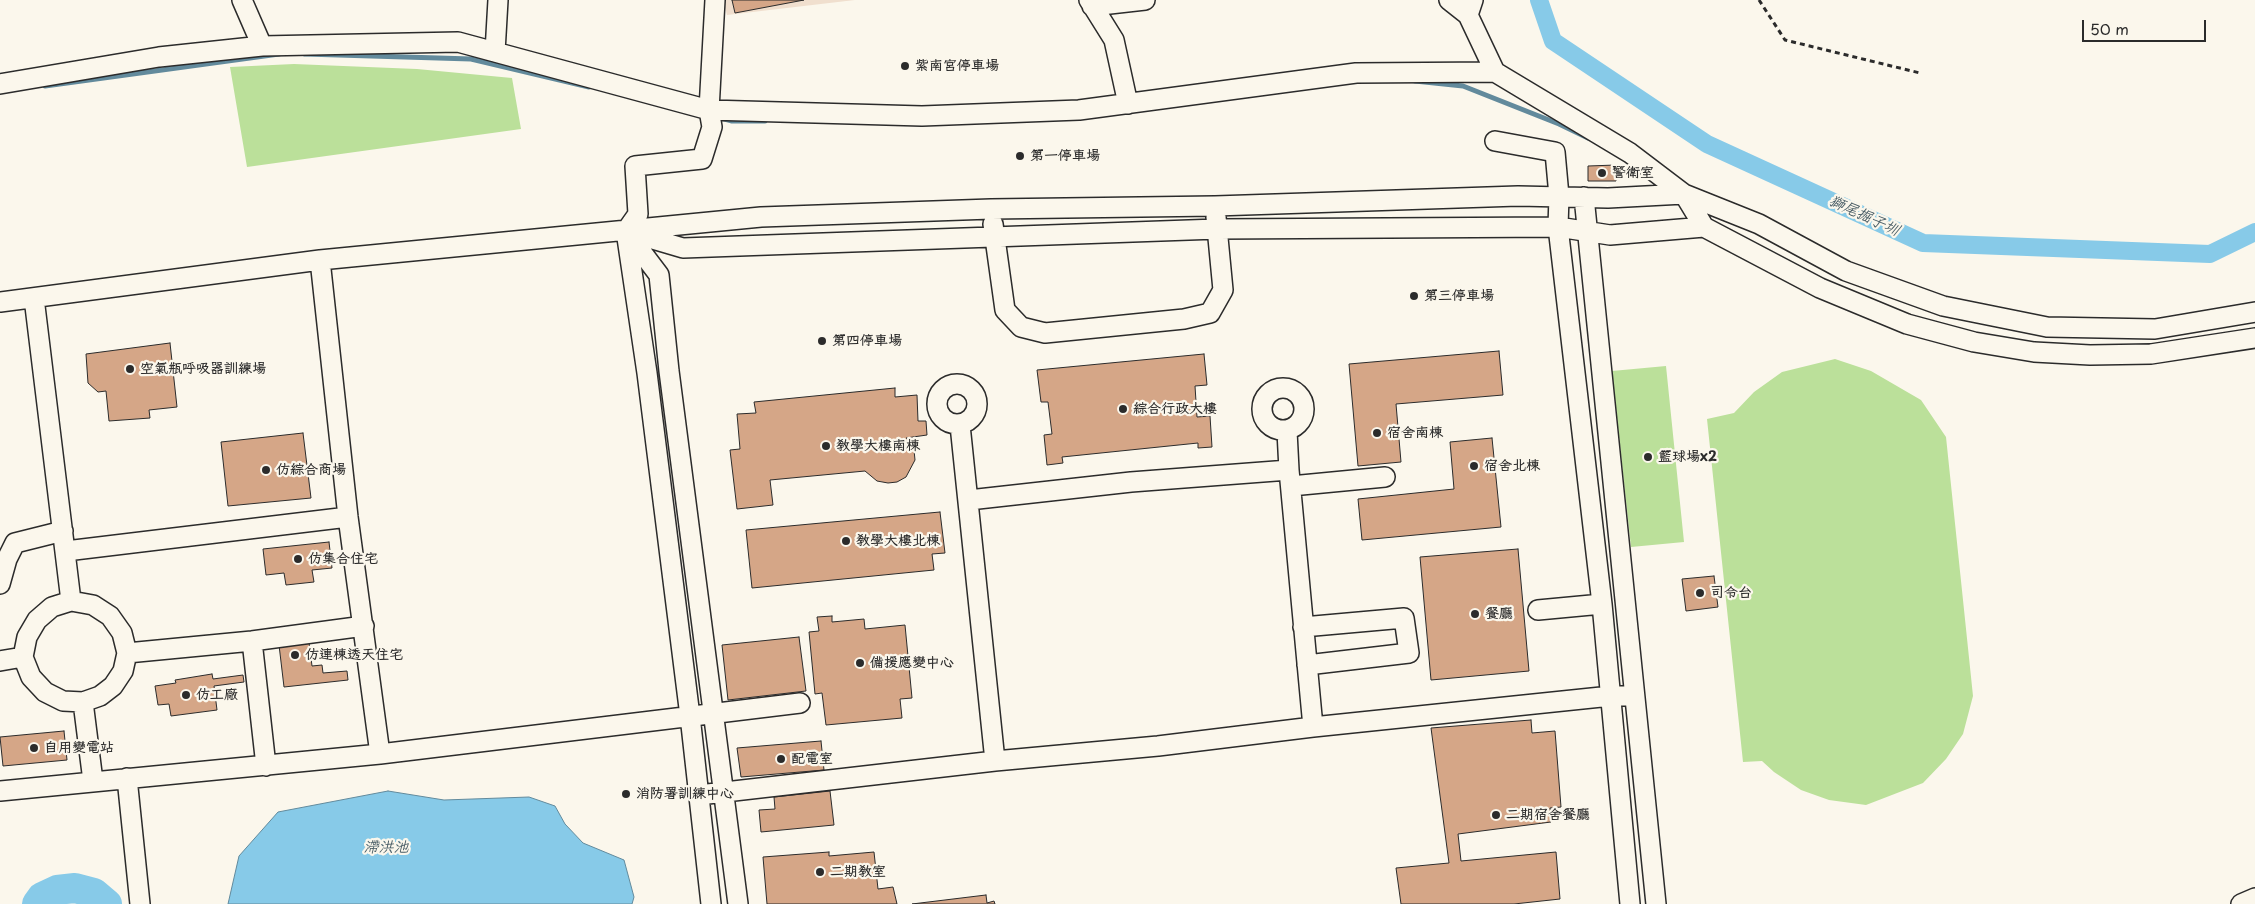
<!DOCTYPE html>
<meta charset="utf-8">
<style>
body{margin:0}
#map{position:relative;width:2255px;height:904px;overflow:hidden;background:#fbf7ec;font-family:"Playpen Sans",sans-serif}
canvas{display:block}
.scale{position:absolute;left:2082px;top:20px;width:124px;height:22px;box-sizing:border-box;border:2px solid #2b2b2b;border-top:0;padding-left:6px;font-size:15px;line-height:18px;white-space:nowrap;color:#2b2b2b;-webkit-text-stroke:4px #fbf7ec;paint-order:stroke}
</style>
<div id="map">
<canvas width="2255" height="904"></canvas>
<div class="scale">50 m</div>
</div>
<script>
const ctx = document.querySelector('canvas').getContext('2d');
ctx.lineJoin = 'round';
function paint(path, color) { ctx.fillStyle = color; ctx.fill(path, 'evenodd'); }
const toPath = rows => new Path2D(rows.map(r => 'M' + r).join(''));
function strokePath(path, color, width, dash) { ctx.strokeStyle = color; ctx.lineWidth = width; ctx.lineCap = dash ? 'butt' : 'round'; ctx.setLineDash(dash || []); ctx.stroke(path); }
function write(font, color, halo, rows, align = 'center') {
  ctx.font = font + ' "Playpen Sans","LXGW WenKai TC",sans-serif'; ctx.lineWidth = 4.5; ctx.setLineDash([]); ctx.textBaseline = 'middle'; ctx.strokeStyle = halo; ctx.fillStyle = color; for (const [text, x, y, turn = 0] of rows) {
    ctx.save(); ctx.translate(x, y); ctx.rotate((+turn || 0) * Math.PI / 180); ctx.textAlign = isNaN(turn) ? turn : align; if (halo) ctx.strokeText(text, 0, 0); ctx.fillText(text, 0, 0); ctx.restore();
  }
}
const built = toPath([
 [723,0,855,0,727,15]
]);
const green = toPath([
 [294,64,417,69,512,78,521,129,247,167,230,67],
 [1835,359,1871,371,1921,400,1946,437,1973,696,1963,734,1946,759,1923,783,1866,805,1829,800,1801,790,1774,772,1762,761,1743,762,1707,419,1734,413,1754,392,1782,372],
 [1666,366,1684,542,1631,547,1612,371]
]);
const water = toPath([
 [388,791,444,800,529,797,555,806,565,824,583,843,624,860,634,897,632,904,228,904,239,856,278,812,388,791]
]);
const stream = toPath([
 [305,54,471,59,589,87],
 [1415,81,1463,86,1559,124,1588,138],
 [45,86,279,54],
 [721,118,732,121,765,121]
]);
const canal = toPath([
 [1539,0,1553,41,1707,144,1923,243,2210,254,2255,232]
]);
const river = toPath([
 [37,904,42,897,57,890,75,888,94,893,107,904]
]);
const building = toPath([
 [732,0,804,0,735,13,732,0],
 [1616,165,1616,181,1588,181,1588,166,1616,165],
 [170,343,177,407,149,410,150,418,109,421,106,391,98,392,88,383,86,354,170,343],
 [1499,351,1503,395,1396,404,1401,462,1358,466,1349,364,1499,351],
 [1204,354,1207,385,1195,386,1197,417,1210,416,1212,447,1198,448,1198,443,1062,457,1063,463,1047,465,1044,435,1052,434,1048,402,1041,402,1037,370,1204,354],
 [895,388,895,397,917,395,918,421,926,421,927,435,906,438,911,443,914,450,915,460,906,477,897,482,888,483,877,481,865,471,770,480,773,505,737,509,730,450,740,449,737,414,756,413,754,402,895,388],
 [303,433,311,498,228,506,221,442,303,433],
 [1492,438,1501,527,1362,540,1358,499,1454,489,1450,442,1492,438],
 [940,512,945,553,932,554,934,570,752,588,746,530,940,512],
 [329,542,332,568,312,570,314,582,286,585,284,573,266,575,263,549,329,542],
 [1518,549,1529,671,1431,680,1420,557,1518,549],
 [1714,576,1718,607,1686,611,1682,579,1714,576],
 [832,616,832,622,864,619,865,629,905,625,912,698,900,699,902,718,826,725,822,693,815,694,809,632,819,631,817,617,832,616],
 [799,637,806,691,728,700,722,645,799,637],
 [309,642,312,666,322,665,323,673,347,671,348,680,284,687,279,645,309,642],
 [212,674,213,679,243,675,244,682,214,686,217,710,171,716,169,704,158,705,155,686,176,683,175,680,212,674],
 [1531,720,1532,733,1555,731,1561,807,1550,808,1551,822,1458,834,1461,861,1556,852,1560,899,1514,904,1401,904,1396,868,1449,863,1431,728,1531,720],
 [64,731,67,760,3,766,0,737,64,731],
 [821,741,824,770,741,777,737,748,821,741],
 [830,791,834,825,761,832,759,810,775,809,774,797,830,791],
 [829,852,829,856,874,852,878,889,893,887,897,904,767,904,763,857,829,852],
 [986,895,987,903,994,901,995,904,912,904,986,895]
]);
const path = toPath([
 [1759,0,1785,40,1920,73]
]);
const minor = toPath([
 [242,0,262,46],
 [1089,0,1114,40,1128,104],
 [1449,0,1468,15],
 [1473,0,1468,15,1495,72,1630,153,1684,194,1759,224,1846,271,1943,306,2047,327,2155,329,2255,312],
 [1092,6,1145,0],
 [495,52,498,0],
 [0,84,159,57,262,46,458,42,709,110,922,116,1079,110,1356,73,1495,72],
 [1495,141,1555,152,1559,196,1558,227,1602,604,1630,904],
 [1684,194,1704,227,1820,288,1907,324,1974,342,2034,352,2090,355,2151,354,2255,338],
 [1584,197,1656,904],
 [993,224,1005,310,1021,327,1045,333,1184,319,1210,313,1223,290,1216,217],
 [632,233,683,248,1217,229,1558,227,1610,235,1704,227],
 [628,234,659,275,669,371,738,904],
 [320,260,348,517,380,754],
 [34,298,71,601],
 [0,302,320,260,761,217,991,209,1215,206,1518,196,1608,198,1684,194],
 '937 404a20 20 0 1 1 40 0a20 20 0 1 1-40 0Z',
 '1262 409a21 21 0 1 1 42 0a21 21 0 1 1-42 0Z',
 [960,425,995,761],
 [1287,431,1289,470,1313,727],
 [1291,486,1385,477],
 [969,500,1131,482,1289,470],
 [66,551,348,517],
 [0,584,7,559,15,543,63,531],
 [71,601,93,605,110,616,122,633,127,653,123,671,113,686,100,696,83,702,63,701,45,692,31,677,23,657,27,637,37,620,52,607,71,601],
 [1538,610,1602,604],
 [1303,627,1404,618,1409,653,1307,665],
 [252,641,266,766],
 [127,653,252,641,364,626],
 [0,661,23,657],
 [83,702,93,781],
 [127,778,140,904],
 [0,791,380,754,800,703],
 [699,795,995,761,1158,746,1313,727,1611,696,1634,696],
 [711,904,690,716,647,373,626,231,638,214,635,166,702,159,712,127,709,110,715,0],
 [2241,904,2255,898]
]);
const markers = [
 [905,66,5,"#2b2b2b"],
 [1020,156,5,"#2b2b2b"],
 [1602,173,5,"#2b2b2b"],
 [1414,296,5,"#2b2b2b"],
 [822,341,5,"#2b2b2b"],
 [130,369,5,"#2b2b2b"],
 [1123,409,5,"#2b2b2b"],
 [1377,433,5,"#2b2b2b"],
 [826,446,5,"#2b2b2b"],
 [1648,457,5,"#2b2b2b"],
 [1474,466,5,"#2b2b2b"],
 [266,470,5,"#2b2b2b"],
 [846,541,5,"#2b2b2b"],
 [298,559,5,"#2b2b2b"],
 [1700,593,5,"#2b2b2b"],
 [1475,614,5,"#2b2b2b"],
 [295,655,5,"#2b2b2b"],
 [860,663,5,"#2b2b2b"],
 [186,695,5,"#2b2b2b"],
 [34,748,5,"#2b2b2b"],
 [781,759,5,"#2b2b2b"],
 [626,794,5,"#2b2b2b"],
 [1496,815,5,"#2b2b2b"],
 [820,872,5,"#2b2b2b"]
];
const poiNames = [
 ["紫南宮停車場",915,66],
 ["第一停車場",1030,156],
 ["警衛室",1612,173],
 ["第三停車場",1424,296],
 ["第四停車場",832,341],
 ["空氣瓶呼吸器訓練場",140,369],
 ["綜合行政大樓",1133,409],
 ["宿舍南棟",1387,433],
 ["教學大樓南棟",836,446],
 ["籃球場x2",1658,457],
 ["宿舍北棟",1484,466],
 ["仿綜合商場",276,470],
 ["教學大樓北棟",856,541],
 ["仿集合住宅",308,559],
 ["司令台",1710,593],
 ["餐廳",1485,614],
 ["仿連棟透天住宅",305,655],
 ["備援應變中心",870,663],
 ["仿工廠",196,695],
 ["自用變電站",44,748],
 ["配電室",791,759],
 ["消防署訓練中心",636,794],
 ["二期宿舍餐廳",1506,815],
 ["二期教室",830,872]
];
const waterNames = [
 ["獅尾掘子圳",1864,216,25],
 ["滯洪池",386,848]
];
paint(built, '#f0dfce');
paint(green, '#bbe09a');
paint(water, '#87cae8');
strokePath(water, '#628a9c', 1);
strokePath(stream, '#628a9c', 5);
strokePath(canal, '#87cae8', 18);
strokePath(river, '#87cae8', 30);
paint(building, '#d5a687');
strokePath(building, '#2b2b2b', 1);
strokePath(minor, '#2b2b2b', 22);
strokePath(path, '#2b2b2b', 3, [5, 4]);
strokePath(minor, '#fbf7ec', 19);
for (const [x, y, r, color] of markers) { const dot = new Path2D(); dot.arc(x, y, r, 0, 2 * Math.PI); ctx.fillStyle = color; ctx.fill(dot); strokePath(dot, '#fbf7ec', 2); }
write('bold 14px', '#2b2b2b', '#fbf7ec', poiNames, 'left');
write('italic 15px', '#475b64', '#fbf7ec', waterNames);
</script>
